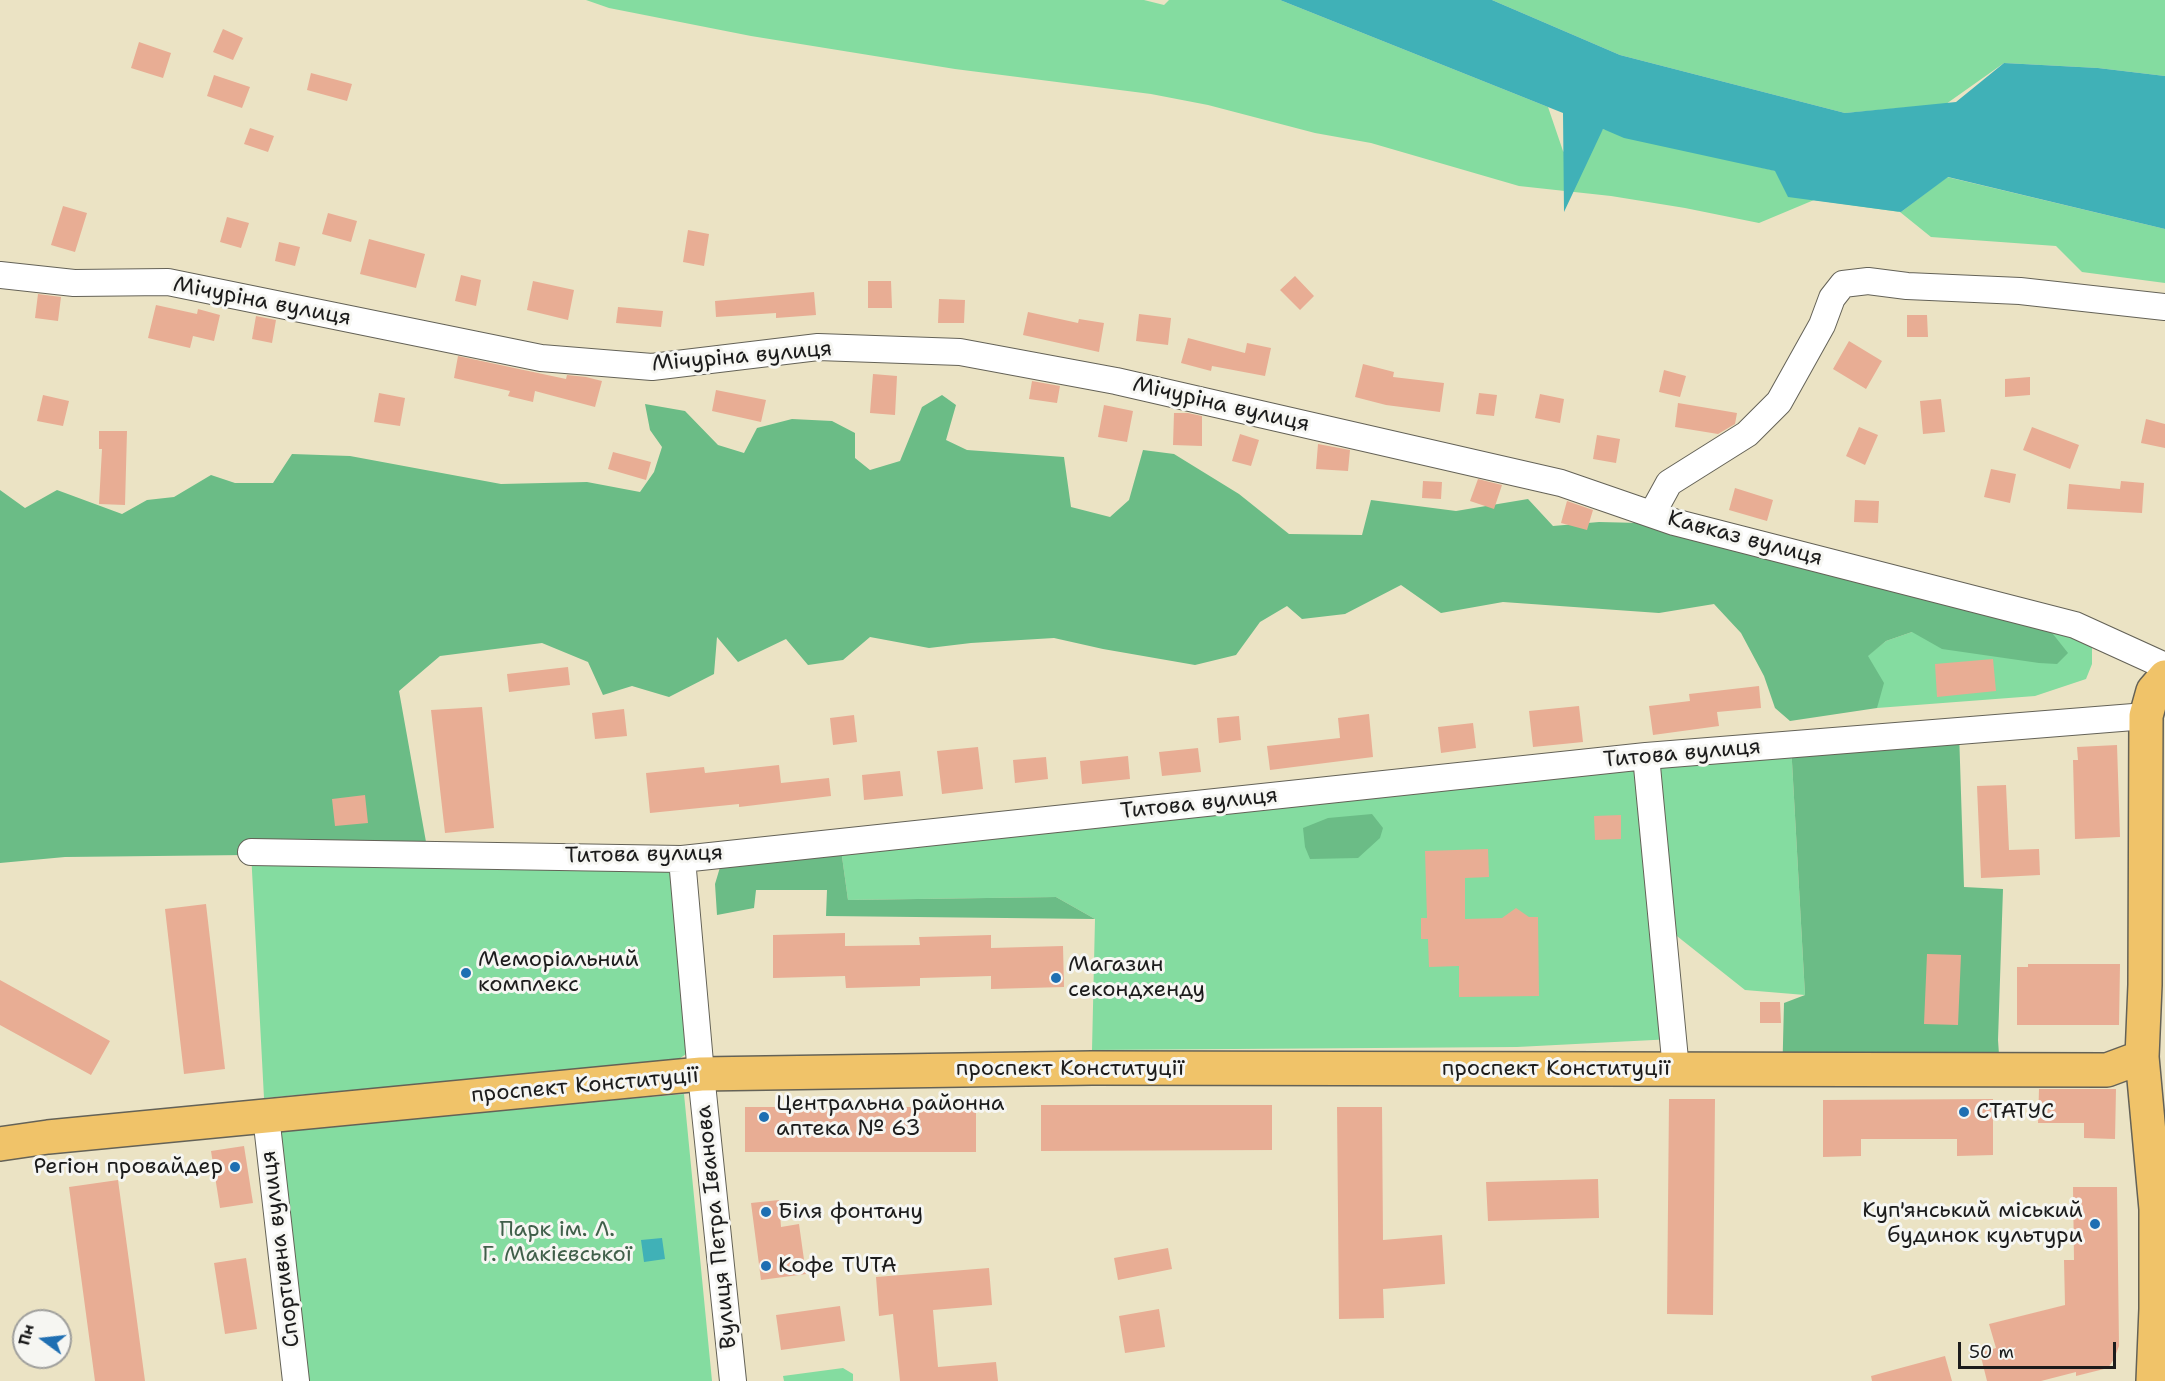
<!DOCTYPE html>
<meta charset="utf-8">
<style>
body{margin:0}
#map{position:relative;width:2165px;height:1381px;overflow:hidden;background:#ebe3c4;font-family:"Shantell Sans",sans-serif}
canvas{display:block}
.north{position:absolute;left:12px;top:1309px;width:60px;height:60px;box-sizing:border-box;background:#f6f6f2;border:2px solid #9f9f9c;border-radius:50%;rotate:285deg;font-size:16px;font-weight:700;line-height:24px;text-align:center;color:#1c1c1c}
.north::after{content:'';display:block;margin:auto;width:21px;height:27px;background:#1f6fb2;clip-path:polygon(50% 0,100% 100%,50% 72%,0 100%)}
.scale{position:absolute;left:1958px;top:1342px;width:158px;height:27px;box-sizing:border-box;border:3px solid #1c1c1c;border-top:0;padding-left:8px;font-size:18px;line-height:21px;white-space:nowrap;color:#1c1c1c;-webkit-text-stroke:4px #f6f6f2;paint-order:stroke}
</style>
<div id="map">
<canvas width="2165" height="1381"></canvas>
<div class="north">Пн</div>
<div class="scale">50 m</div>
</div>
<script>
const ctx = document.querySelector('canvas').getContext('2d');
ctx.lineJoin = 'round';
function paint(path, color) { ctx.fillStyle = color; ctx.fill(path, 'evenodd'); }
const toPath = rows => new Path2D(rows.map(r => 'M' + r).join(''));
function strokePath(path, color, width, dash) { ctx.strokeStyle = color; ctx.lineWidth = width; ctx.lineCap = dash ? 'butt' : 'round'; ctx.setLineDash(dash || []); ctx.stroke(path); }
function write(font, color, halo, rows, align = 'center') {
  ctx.font = font + ' "Shantell Sans",sans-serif'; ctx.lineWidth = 6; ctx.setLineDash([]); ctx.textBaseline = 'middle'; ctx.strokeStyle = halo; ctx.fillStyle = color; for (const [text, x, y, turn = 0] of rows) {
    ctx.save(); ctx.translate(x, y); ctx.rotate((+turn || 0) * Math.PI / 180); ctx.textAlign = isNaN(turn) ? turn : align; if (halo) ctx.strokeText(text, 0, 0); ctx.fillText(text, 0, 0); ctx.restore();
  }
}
const green = toPath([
 [586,0,1144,0,1164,5,1169,0,1280,0,1548,107,1563,151,1576,164,1603,129,1776,171,1901,212,1947,177,2165,229,2165,283,2082,272,2056,246,1931,237,1900,212,1814,200,1759,223,1685,208,1611,196,1519,186,1371,143,1315,133,1208,105,1151,94,955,69,751,36,609,8],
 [1492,0,2165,0,2165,76,2098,68,2004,63,1946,104,1845,113,1620,55],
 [2024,611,2092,645,2092,664,2086,679,2035,696,1877,708,1867,656,1886,641,1912,632],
 [1791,744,1805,995,1745,990,1663,925,1673,1039,1517,1047,1092,1050,1095,919,1056,897,848,900,840,842],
 [251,852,673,871,689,1052,676,1061,264,1098],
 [684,1094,712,1381,296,1381,267,1131],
 [843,1368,853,1374,853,1381,784,1381,783,1376]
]);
const forest = toPath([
 [942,395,956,405,946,440,967,450,1064,457,1071,507,1110,517,1129,500,1143,450,1174,454,1239,494,1289,534,1362,535,1371,500,1456,511,1528,499,1553,526,1599,522,1682,524,2049,629,2068,653,2057,664,2039,663,1942,649,1912,632,1886,641,1868,656,1884,683,1877,708,1790,721,1775,708,1764,676,1741,633,1714,604,1659,613,1503,602,1441,613,1401,585,1345,614,1302,619,1287,606,1260,622,1236,655,1195,665,1103,649,1054,638,971,643,929,648,870,637,843,660,808,665,786,639,738,662,717,637,714,674,669,697,632,686,603,695,588,662,542,643,440,656,399,691,428,853,65,857,0,863,0,490,25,508,57,490,122,514,147,500,174,497,211,475,235,483,273,483,292,454,350,456,501,484,587,482,640,492,654,472,662,447,650,430,645,404,685,411,718,445,744,453,757,428,792,419,832,421,855,433,855,458,870,470,900,461,922,407],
 [1959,731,1964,887,2003,889,1998,1040,2001,1084,1782,1083,1784,1003,1805,995,1791,744],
 [1372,814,1383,828,1380,838,1358,858,1310,859,1305,847,1303,828,1328,818],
 [840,842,848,900,1056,897,1095,919,826,916,827,890,756,890,754,908,717,915,715,884,724,854]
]);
const water = toPath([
 [1280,0,1492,0,1620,55,1845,113,1956,102,2004,63,2098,68,2165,76,2165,229,1948,177,1901,212,1788,197,1775,171,1624,138,1603,129,1564,212,1563,113],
 [662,1238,665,1259,644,1262,641,1240]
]);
const building = toPath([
 [223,29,243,38,233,60,213,52],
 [139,42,171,53,163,78,131,68],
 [311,73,352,84,347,101,307,90],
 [214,75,250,87,242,108,207,96],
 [250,128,274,136,268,152,244,144],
 [63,206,87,213,75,252,51,245],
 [328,213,357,221,351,242,322,234],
 [227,217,249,223,241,248,220,242],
 [688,230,709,234,704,266,683,262],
 [369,239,425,254,416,288,360,274],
 [279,242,300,247,295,266,275,261],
 [461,275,481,280,476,306,455,301],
 [1295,276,1314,296,1300,310,1280,290],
 [533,281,574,290,568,320,527,310],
 [868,281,891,281,892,308,868,308],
 [814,292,816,315,776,318,776,313,716,317,715,301],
 [38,294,61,297,58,321,35,318],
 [939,299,965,300,964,323,938,323],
 [156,305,197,314,198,309,220,315,214,341,193,336,190,348,148,338],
 [618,307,663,311,661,327,616,323],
 [1028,312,1078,323,1079,319,1104,323,1099,352,1023,335],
 [1139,314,1171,318,1168,345,1136,341],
 [1907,315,1927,315,1928,337,1907,337],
 [256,316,276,320,272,343,252,339],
 [1188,338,1245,353,1247,343,1271,348,1265,376,1212,366,1211,371,1181,363],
 [1849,341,1882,361,1866,389,1833,369],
 [458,356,566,379,567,375,586,377,602,381,595,407,535,391,533,402,508,396,510,391,454,378],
 [1363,364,1394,372,1393,377,1444,383,1440,412,1386,405,1355,397],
 [1664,370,1686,376,1680,397,1659,392],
 [873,374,897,376,895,415,870,413],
 [2030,377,2030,395,2005,397,2005,379],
 [1032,381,1060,386,1057,403,1029,399],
 [716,390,766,400,761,422,712,411],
 [379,393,405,398,400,426,374,422],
 [1479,393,1497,395,1494,416,1476,414],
 [1540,394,1564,399,1560,423,1535,418],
 [43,395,69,401,63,426,37,421],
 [1941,399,1945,432,1923,434,1920,401],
 [1678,403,1737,413,1735,424,1718,434,1675,427],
 [1104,405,1133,411,1127,442,1098,437],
 [1174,413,1188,413,1202,416,1202,446,1173,445],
 [2146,419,2165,424,2165,448,2141,443],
 [1859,427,1878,435,1865,465,1846,456],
 [2032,427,2079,445,2070,469,2023,450],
 [99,431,127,431,125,505,99,504,102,449,99,449],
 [1240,434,1259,440,1251,466,1232,461],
 [1597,435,1620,439,1616,463,1593,459],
 [1318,444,1350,450,1348,471,1316,469],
 [613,452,651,462,646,480,608,469],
 [1991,469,2016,474,2010,503,1984,497],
 [1478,479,1502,485,1494,509,1470,501],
 [1423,481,1442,482,1441,499,1422,498],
 [2121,481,2144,483,2142,513,2067,509,2069,484,2120,489],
 [1735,488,1773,500,1767,521,1729,510],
 [1855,500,1879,501,1878,523,1854,522],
 [1567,501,1593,510,1587,530,1561,523],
 [1993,659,1996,691,1937,697,1935,664],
 [568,667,570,685,509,692,507,674],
 [1759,686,1761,708,1717,712,1719,726,1653,735,1649,706,1690,701,1689,694],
 [1579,706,1583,742,1533,747,1529,711],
 [482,707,494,828,445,833,431,710],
 [624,709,627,736,595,739,592,713],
 [1369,714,1373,757,1270,770,1267,746,1340,738,1338,718],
 [854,715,857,742,833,745,830,718],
 [1239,716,1241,740,1219,743,1217,718],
 [1473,723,1476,748,1441,753,1438,727],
 [2117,745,2120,837,2075,839,2073,760,2078,760,2077,747],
 [978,747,983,789,942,794,937,751],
 [1198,748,1201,772,1162,776,1159,752],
 [1128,756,1130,779,1082,784,1080,761],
 [1046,757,1048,779,1015,783,1013,760],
 [779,765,781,783,829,778,831,796,739,807,739,804,650,813,646,773,704,767,705,773],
 [900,771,903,796,864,800,862,775],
 [2006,785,2009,850,2039,849,2040,875,1981,878,1977,786],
 [365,795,368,823,335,826,332,799],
 [1621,815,1621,839,1595,840,1594,816],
 [1488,849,1489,877,1465,878,1465,919,1502,918,1516,908,1529,917,1538,917,1539,996,1459,997,1459,966,1429,967,1428,939,1421,939,1421,918,1427,918,1425,851],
 [206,904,225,1069,184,1074,165,909],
 [845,933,845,946,920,945,919,937,991,935,991,948,1063,946,1064,987,991,989,991,976,920,978,920,986,846,988,845,976,773,978,773,935],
 [1927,954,1961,955,1958,1025,1924,1024],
 [2028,964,2120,964,2119,1025,2017,1025,2017,967,2028,967],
 [0,980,110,1041,91,1075,0,1025],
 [1760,1002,1780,1002,1781,1023,1760,1023],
 [2039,1089,2116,1089,2115,1139,2084,1138,2084,1123,2038,1123],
 [1669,1099,1715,1099,1713,1315,1667,1314],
 [1993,1099,1993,1155,1957,1156,1957,1139,1861,1139,1861,1156,1823,1157,1823,1100],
 [1041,1105,1272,1105,1272,1150,1041,1151],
 [745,1107,976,1107,976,1152,745,1152],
 [1337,1107,1382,1107,1383,1240,1442,1235,1445,1284,1383,1289,1384,1318,1339,1319],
 [244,1146,253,1203,220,1208,211,1151],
 [1598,1179,1599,1218,1488,1221,1486,1182],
 [118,1180,129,1261,145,1381,95,1381,69,1187],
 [2073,1187,2117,1187,2119,1346,2114,1359,2108,1368,2076,1376,2076,1372,2041,1381,1987,1381,1980,1353,1996,1348,1989,1324,2065,1305,2064,1260,2074,1260],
 [779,1200,781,1227,799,1224,806,1274,761,1280,751,1203],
 [1168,1248,1172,1269,1118,1280,1114,1258],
 [246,1258,257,1329,225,1334,214,1263],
 [989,1268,992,1305,933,1310,938,1367,996,1362,998,1381,900,1381,893,1314,879,1316,876,1277],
 [840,1306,845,1341,781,1350,776,1315],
 [1159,1309,1165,1347,1125,1353,1119,1316],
 [1945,1356,1952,1381,1872,1381,1871,1376]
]);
const minor = toPath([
 [0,275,74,283,168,282,541,358,652,367,818,347,960,352,1116,381,1561,483,1674,522,2075,625,2165,666],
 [1652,514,1669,483,1747,434,1779,402,1822,325,1832,298,1843,284,1868,281,1907,286,2020,291,2165,307],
 [1646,756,1676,1070],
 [251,852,682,859,1646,756,2146,716],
 [682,859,701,1074,733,1381],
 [266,1116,296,1381]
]);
const primary = toPath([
 [0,1144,48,1137,701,1074,1092,1068,2107,1070,2142,1057],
 [2153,1381,2156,1309,2156,1209,2142,1057,2145,985,2146,716,2153,691,2165,677]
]);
const markers = [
 [466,973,6,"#1f6fb2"],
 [1056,978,6,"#1f6fb2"],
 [1964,1112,6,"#1f6fb2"],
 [764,1117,6,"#1f6fb2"],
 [235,1167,6,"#1f6fb2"],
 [766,1212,6,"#1f6fb2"],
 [2095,1224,6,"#1f6fb2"],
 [766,1266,6,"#1f6fb2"]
];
const streetNames = [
 ["Мічуріна вулиця",262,302,11],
 ["Мічуріна вулиця",742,357,-5],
 ["Мічуріна вулиця",1221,405,13],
 ["Кавказ вулиця",1745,539,15],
 ["Титова вулиця",1682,754,-5],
 ["Титова вулиця",1199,804,-6],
 ["Титова вулиця",644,855,-1],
 ["проспект Конституції",1070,1069],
 ["проспект Конституції",1556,1069],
 ["проспект Конституції",585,1086,-5],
 ["Вулиця Петра Іванова",717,1227,-96],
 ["Спортивна вулиця",281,1249,-97]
];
const poiNames = [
 ["Меморіальний",478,960],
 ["комплекс",478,985],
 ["Магазин",1068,965],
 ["секондхенду",1068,990],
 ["Центральна районна",776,1104],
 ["аптека № 63",776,1129],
 ["СТАТУС",1976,1112],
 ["Регіон провайдер",223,1167,"right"],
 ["Куп'янський міський",2083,1211,"right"],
 ["будинок культури",2083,1236,"right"],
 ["Біля фонтану",778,1212],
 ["Кофе TUTA",778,1266]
];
const parkNames = [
 ["Парк ім. Л.",557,1230],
 ["Г. Макієвської",557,1255]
];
paint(green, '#84dca0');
paint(forest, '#6bbc86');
paint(water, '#40b1b7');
paint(building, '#e8ad94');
strokePath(minor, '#646257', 28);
strokePath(primary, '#646257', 36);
strokePath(minor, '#fff', 26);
strokePath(primary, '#f0c369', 33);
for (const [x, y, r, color] of markers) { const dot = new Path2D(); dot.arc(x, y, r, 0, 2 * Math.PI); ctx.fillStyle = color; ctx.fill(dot); strokePath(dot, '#f6f6f2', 2); }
write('22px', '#1c1c1c', '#f6f6f2', streetNames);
write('22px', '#1c1c1c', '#f6f6f2', poiNames, 'left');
write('22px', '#405f4a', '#f6f6f2', parkNames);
</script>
